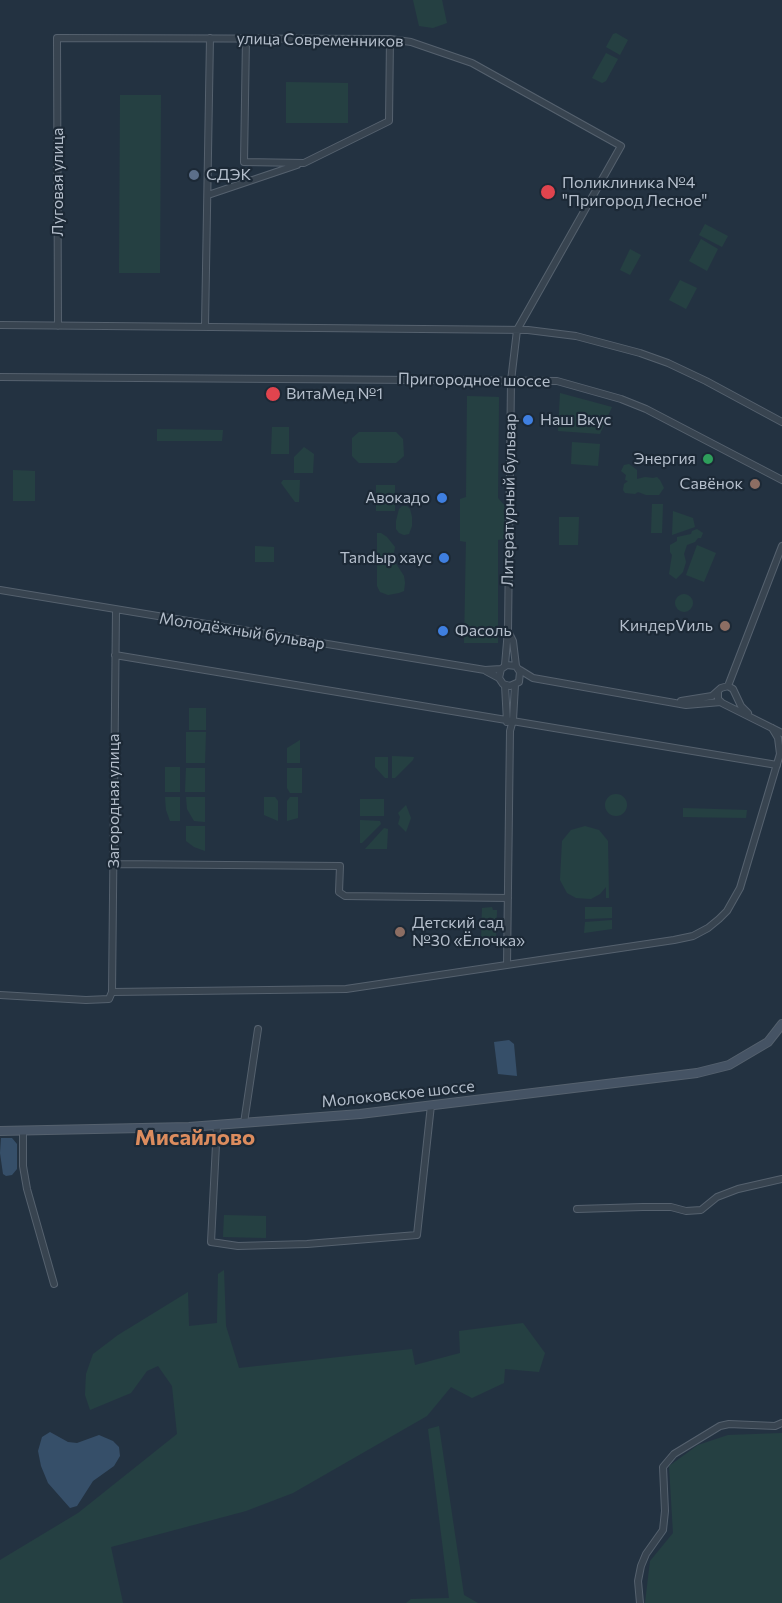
<!DOCTYPE html>
<meta charset="utf-8">
<style>
body{margin:0}
canvas{display:block;background:#233241}
</style>
<canvas width="782" height="1603"></canvas>
<script>
const ctx = document.querySelector('canvas').getContext('2d');
ctx.lineJoin = 'round';
function paint(path, color) { ctx.fillStyle = color; ctx.fill(path, 'evenodd'); }
const toPath = rows => new Path2D(rows.map(r => 'M' + r).join(''));
function strokePath(path, color, width, dash) { ctx.strokeStyle = color; ctx.lineWidth = width; ctx.lineCap = dash ? 'butt' : 'round'; ctx.setLineDash(dash || []); ctx.stroke(path); }
function write(font, color, halo, rows, align = 'center') {
  ctx.font = font + ' Commissioner,sans-serif'; ctx.lineWidth = 4.5; ctx.setLineDash([]); ctx.textBaseline = 'middle'; ctx.strokeStyle = halo; ctx.fillStyle = color; for (const [text, x, y, turn = 0] of rows) {
    ctx.save(); ctx.translate(x, y); ctx.rotate((+turn || 0) * Math.PI / 180); ctx.textAlign = isNaN(turn) ? turn : align; if (halo) ctx.strokeText(text, 0, 0); ctx.fillText(text, 0, 0); ctx.restore();
  }
}
const green = toPath([
 [413,0,442,0,447,23,433,28,419,26],
 [616,33,628,40,620,55,606,47,613,34],
 [606,53,618,59,606,81,602,83,592,78],
 [286,82,348,83,348,123,286,123],
 [120,95,161,95,160,273,119,273],
 [705,224,728,236,722,247,699,235],
 [701,239,718,249,707,271,689,261],
 [630,249,641,255,630,275,620,270],
 [680,280,697,288,686,309,669,300],
 [560,393,612,407,600,434,558,431],
 [467,396,499,397,498,498,505,506,504,539,498,540,498,643,464,643,466,542,460,541,460,499,466,497],
 [272,427,289,427,289,454,271,454],
 [157,429,223,430,222,441,157,441],
 [359,432,396,432,403,439,404,456,396,463,359,463,352,456,352,438],
 [572,442,600,444,598,466,571,464],
 [304,447,314,454,313,473,294,473,294,457],
 [629,464,637,470,637,479,645,477,653,478,657,477,660,480,664,488,659,495,646,495,638,492,635,494,625,493,623,490,624,484,628,481,625,480,626,475,621,471,624,465],
 [13,470,35,471,35,501,13,501],
 [283,480,300,480,299,502,295,502,281,483],
 [376,485,395,485,395,511,376,511],
 [652,504,663,504,662,533,651,533],
 [402,506,407,506,410,509,412,517,412,526,409,534,404,535,399,533,396,529,396,521,399,509],
 [673,511,693,518,695,527,672,535],
 [559,517,579,517,578,545,559,545],
 [697,529,703,533,701,538,698,538,695,542,687,545,684,554,686,562,683,572,676,579,669,574,672,555,670,552,670,545,677,541,677,537,691,534,692,531],
 [377,533,381,533,387,537,395,547,393,559,404,576,405,583,404,591,399,593,388,595,380,592,377,586],
 [697,545,716,553,704,582,686,575],
 [255,546,274,547,274,562,255,562],
 '675 603a9 9 0 1 1 18 0a9 9 0 1 1-18 0Z',
 [189,708,206,708,206,730,189,730],
 [186,732,206,732,205,763,186,763],
 [300,740,300,763,287,763,287,748],
 [392,756,414,757,413,760,395,778,392,778],
 [375,757,388,757,388,778,385,778,375,767],
 [165,767,180,767,180,792,165,792],
 [186,768,205,768,205,792,185,792],
 [287,768,302,768,302,793,290,793,287,788],
 '605 805a11 11 0 1 1 22 0a11 11 0 1 1-22 0Z',
 [165,797,180,797,180,821,170,821,166,810],
 [186,797,205,797,205,822,194,821,187,809],
 [264,797,275,797,278,801,278,821,264,815],
 [290,797,298,797,298,818,287,821,287,801],
 [360,799,384,799,384,816,360,816],
 [406,805,411,818,406,832,398,824,400,817,398,813],
 [683,808,747,810,746,818,683,817],
 [360,820,380,821,381,824,362,843,360,843],
 [186,826,205,826,205,851,194,847,186,841],
 [585,826,599,830,608,841,609,898,606,898,606,887,600,894,591,899,576,898,567,893,560,880,562,841,571,830],
 [384,828,388,829,387,849,365,849],
 [492,907,493,910,497,910,496,936,495,939,481,942,482,908],
 [585,907,612,907,612,918,585,919],
 [612,920,612,929,584,933,585,922],
 [224,1215,266,1216,266,1238,223,1237],
 [224,1270,226,1326,239,1368,412,1349,415,1365,460,1353,459,1331,523,1323,545,1353,539,1372,505,1369,504,1383,472,1398,451,1387,427,1416,293,1493,246,1511,111,1547,123,1603,0,1603,0,1560,78,1513,177,1434,172,1386,158,1366,147,1371,131,1393,90,1410,85,1395,86,1374,93,1354,118,1335,188,1292,189,1326,217,1323,218,1274],
 [439,1426,464,1595,478,1603,406,1603,411,1599,449,1598,428,1429],
 [782,1433,782,1603,645,1603,650,1561,673,1533,669,1466,698,1445,728,1435]
]);
const water = toPath([
 [509,1040,514,1044,517,1076,498,1074,494,1042],
 [1,1138,12,1138,17,1144,17,1169,12,1175,6,1176,3,1174,0,1153],
 [50,1432,68,1442,77,1443,99,1435,113,1441,119,1447,120,1456,114,1466,93,1481,77,1506,70,1508,48,1483,41,1466,38,1451,42,1437]
]);
const street = toPath([
 [246,38,244,162,304,163,389,121,390,39],
 [208,195,297,165],
 [0,325,528,330,576,336,640,353,668,363,706,381,782,422],
 [58,326,57,38,390,39,411,42,472,63,621,146,517,330,511,381,508,630,505,665],
 [205,326,210,38],
 [0,377,557,381,621,399,646,409,782,480],
 [0,590,485,670,501,669],
 [508,631,513,641,516,666],
 [115,655,777,765],
 [520,670,533,678,686,705,721,702],
 [486,671,499,678,503,684,510,686,519,682,520,672,516,666,507,665,501,669,499,678],
 [505,685,507,722],
 [728,686,782,546],
 [728,686,733,689,741,706,748,713],
 [718,693,718,699,722,703,782,733],
 [681,701,712,696,721,688,728,686],
 [114,864,340,866,339,892,345,896,508,898],
 [507,965,510,731,513,720,515,685],
 [112,992,346,989,674,940,693,936,708,928,719,919,727,911,740,888,780,754,778,738,772,728],
 [112,992,116,610],
 [0,995,86,1000,109,999,112,992],
 [244,1123,258,1029],
 [217,1125,211,1242,238,1246,307,1244,417,1235,431,1105],
 [23,1130,23,1166,27,1189,54,1284],
 [577,1209,643,1207,671,1207,686,1211,701,1210,717,1197,738,1189,782,1179],
 [640,1603,638,1581,641,1566,646,1554,663,1530,665,1511,663,1467,674,1454,720,1426,729,1424,775,1426,782,1423]
]);
const secondary = toPath([
 [0,1131,189,1127,360,1114,697,1073,729,1065,768,1042,782,1024]
]);
const markers = [
 [194,175,6,"#5c6f8a"],
 [548,192,8,"#e0444e"],
 [273,394,8,"#e0444e"],
 [528,420,6,"#3f7fe0"],
 [708,459,6,"#2e9e5b"],
 [755,484,6,"#8d6e63"],
 [442,498,6,"#3f7fe0"],
 [444,558,6,"#3f7fe0"],
 [725,626,6,"#8d6e63"],
 [443,631,6,"#3f7fe0"],
 [400,932,6,"#8d6e63"]
];
const streetNames = [
 ["улица Современников",320,40,1],
 ["Луговая улица",58,182,-90],
 ["Пригородное шоссе",474,380,1],
 ["Литературный бульвар",509,500,-89],
 ["Молодёжный бульвар",242,631,9],
 ["Загородная улица",114,801,-90],
 ["Молоковское шоссе",398,1094,-6]
];
const poiNames = [
 ["СДЭК",206,175],
 ["Поликлиника №4",562,183],
 ["\"Пригород Лесное\"",562,201],
 ["ВитаМед №1",286,394],
 ["Наш Вкус",540,420],
 ["Энергия",696,459,"right"],
 ["Савёнок",743,484,"right"],
 ["Авокадо",430,498,"right"],
 ["Tandыр хаус",432,558,"right"],
 ["КиндерVиль",713,626,"right"],
 ["Фасоль",455,631],
 ["Детский сад",412,923],
 ["№30 «Ёлочка»",412,941]
];
const districtNames = [
 ["Мисайлово",195,1138]
];
paint(green, '#254042');
paint(water, '#364f69');
strokePath(street, '#55616e', 8);
strokePath(secondary, '#55616e', 10);
strokePath(street, '#384450', 6);
strokePath(secondary, '#455364', 8);
for (const [x, y, r, color] of markers) { const dot = new Path2D(); dot.arc(x, y, r, 0, 2 * Math.PI); ctx.fillStyle = color; ctx.fill(dot); strokePath(dot, '#1c2936', 2); }
write('16px', '#b4becb', '#1c2936', streetNames);
write('16px', '#b4becb', '#1c2936', poiNames, 'left');
write('bold 22px', '#dc8c5e', '#1c2936', districtNames);
</script>
